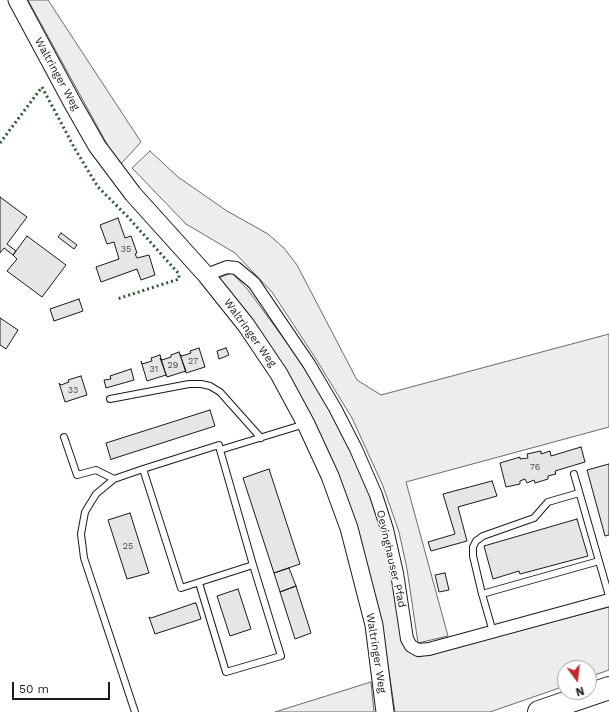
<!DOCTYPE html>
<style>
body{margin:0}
#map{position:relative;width:609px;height:712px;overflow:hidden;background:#fff;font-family:"Work Sans",sans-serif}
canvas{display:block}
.north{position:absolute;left:557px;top:660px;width:40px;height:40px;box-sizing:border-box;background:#fff;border:1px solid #a3a3a3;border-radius:50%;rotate:165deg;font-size:11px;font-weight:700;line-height:16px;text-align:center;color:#1a1a1a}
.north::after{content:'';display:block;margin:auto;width:14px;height:18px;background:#c62828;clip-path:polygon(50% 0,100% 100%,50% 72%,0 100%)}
.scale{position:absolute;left:12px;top:682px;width:98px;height:18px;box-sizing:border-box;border:2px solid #1a1a1a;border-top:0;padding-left:5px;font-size:12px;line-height:14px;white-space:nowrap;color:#1a1a1a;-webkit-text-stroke:3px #fff;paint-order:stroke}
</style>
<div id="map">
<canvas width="609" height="712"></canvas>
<div class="north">N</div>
<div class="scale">50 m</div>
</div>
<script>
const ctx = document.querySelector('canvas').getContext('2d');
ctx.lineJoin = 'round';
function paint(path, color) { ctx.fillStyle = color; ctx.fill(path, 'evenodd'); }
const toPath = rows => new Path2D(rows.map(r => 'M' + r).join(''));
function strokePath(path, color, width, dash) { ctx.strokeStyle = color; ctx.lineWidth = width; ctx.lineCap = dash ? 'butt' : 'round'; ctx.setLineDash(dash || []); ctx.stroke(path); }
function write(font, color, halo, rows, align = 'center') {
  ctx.font = font + ' "Work Sans",sans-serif'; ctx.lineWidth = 3; ctx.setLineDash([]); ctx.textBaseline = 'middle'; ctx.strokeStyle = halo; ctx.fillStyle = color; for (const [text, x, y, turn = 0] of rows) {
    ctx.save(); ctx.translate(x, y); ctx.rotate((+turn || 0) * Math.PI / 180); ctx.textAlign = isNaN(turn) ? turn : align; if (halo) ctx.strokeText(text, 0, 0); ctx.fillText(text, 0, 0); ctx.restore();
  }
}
const green = toPath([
 [28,0,48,0,141,142,119,166,28,0],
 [150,151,178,177,227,211,268,234,284,248,297,265,357,380,381,395,609,334,609,427,406,482,448,636,418,643,407,569,399,532,383,486,352,418,316,359,272,292,235,253,186,224,132,168,150,151],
 [232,273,248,290,304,366,352,450,371,496,382,530,393,581,404,646,418,657,609,607,609,670,589,677,589,668,565,668,565,686,490,712,395,712,388,665,379,628,337,479,215,279,232,273],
 [371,682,374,712,275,712,371,682]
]);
const building = toPath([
 [0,197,27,217,7,244,16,251,13,255,4,248,0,253,0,197],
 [118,218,125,238,131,236,137,253,135,254,137,258,149,255,155,275,141,280,137,269,101,282,96,267,119,259,114,242,107,244,100,225,118,218],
 [61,233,77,245,74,249,58,237,61,233],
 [27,236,66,265,42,297,7,271,17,259,13,255,27,236],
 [79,299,83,311,54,321,50,309,79,299],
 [0,318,18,330,6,349,0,345,0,318],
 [199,348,205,367,186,373,180,354,182,356,191,353,190,351,199,348],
 [226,348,229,355,219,359,217,351,226,348],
 [179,352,186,371,167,377,160,358,162,360,171,357,171,355,179,352],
 [160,355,166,375,147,381,141,361,142,364,152,361,151,358,160,355],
 [131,369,134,380,106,388,104,380,111,379,110,376,131,369],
 [81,376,87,395,65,402,59,383,61,385,69,382,68,380,81,376],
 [210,410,215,426,112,459,111,460,106,443,210,410],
 [581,447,585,462,555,471,556,474,548,476,548,479,535,483,534,480,527,483,525,479,520,481,520,484,506,487,500,463,520,457,520,459,528,458,527,454,541,451,541,454,550,451,551,456,581,447],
 [609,464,609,535,605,536,587,470,609,464],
 [269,469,300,564,274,573,243,478,269,469],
 [492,481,497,496,458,507,467,541,431,551,428,542,455,534,443,494,492,481],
 [130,513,149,573,127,579,108,520,130,513],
 [577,519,588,556,520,574,519,571,493,579,484,546,577,519],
 [289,568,296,586,280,592,274,573,289,568],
 [445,573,449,590,439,592,435,575,445,573],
 [296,586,311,633,295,639,280,592,296,586],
 [238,589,251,629,230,636,217,596,238,589],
 [195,603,196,603,201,619,155,634,149,617,151,618,195,603]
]);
const lane = toPath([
 [110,399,189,384,201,384,210,386,220,392,261,438],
 [64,437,77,475,96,470,114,479],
 [143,469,181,588,253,565],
 [574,474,609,596],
 [579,493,548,502,534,518,483,536,476,541,473,547,473,556,482,594,599,561],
 [199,583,226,672,281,656,253,565,220,450],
 [482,594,493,632],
 [135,712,84,558,81,534,85,512,96,494,114,479,143,469,219,445,220,450,305,424]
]);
const street = toPath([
 [206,275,227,267,236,268,254,283,309,364,335,408,356,449,376,495,387,529,397,573,407,639,411,646,418,650,429,649,609,600]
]);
const secondary = toPath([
 [17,0,73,104,97,146,133,194,206,275,246,325,279,374,306,424,330,476,349,528,374,625,385,712]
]);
const highway = toPath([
 [539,712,609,688]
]);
const hedge = toPath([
 [0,143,42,87,75,149,98,187,127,216,179,274,179,279,117,299]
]);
const numberNames = [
 ["35",126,249],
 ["27",193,361],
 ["29",173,365],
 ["31",154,369],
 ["33",73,390],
 ["76",535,467],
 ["25",128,546]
];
const streetNames = [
 ["Waltringer Weg",57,74,61],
 ["Waltringer Weg",250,333,54],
 ["Oevinghauser Pfad",391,559,77],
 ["Waltringer Weg",376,653,81]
];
paint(green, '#ededed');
strokePath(green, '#6a6a6a', 1);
paint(building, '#e6e6e6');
strokePath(building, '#1a1a1a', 1);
strokePath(lane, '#1a1a1a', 8);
strokePath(street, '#1a1a1a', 14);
strokePath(secondary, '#1a1a1a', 19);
strokePath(highway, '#1a1a1a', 24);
strokePath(lane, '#fff', 6);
strokePath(street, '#fff', 12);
strokePath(secondary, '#fff', 17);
strokePath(highway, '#fff', 22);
strokePath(hedge, '#2b5a34', 3, [2, 3]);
write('9px', '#4d4d4d', null, numberNames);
write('11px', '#1a1a1a', '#fff', streetNames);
</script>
